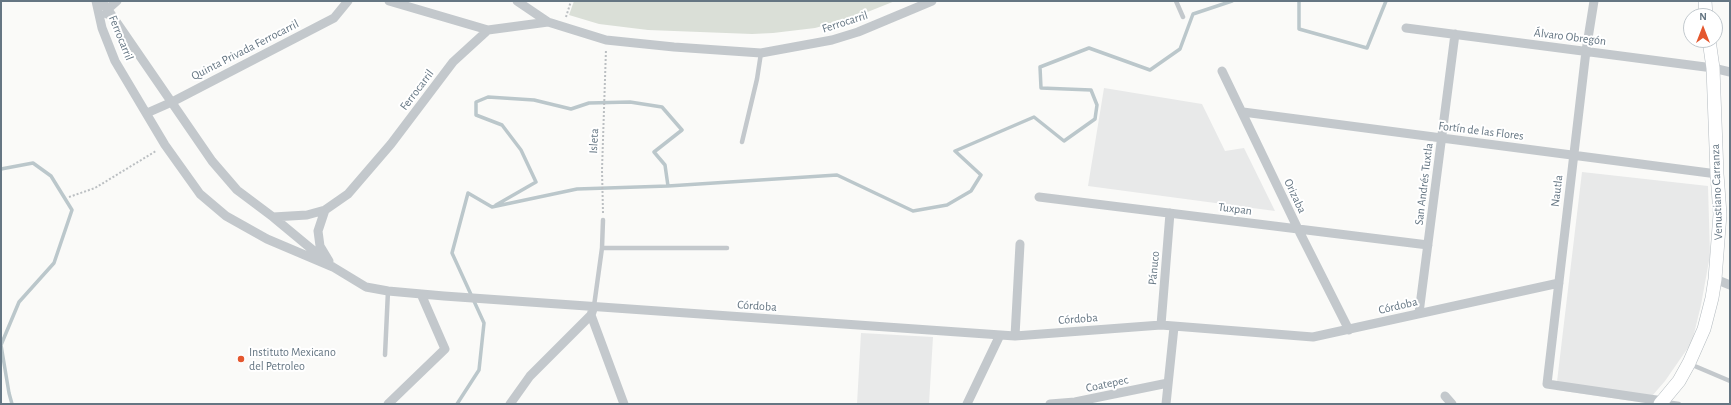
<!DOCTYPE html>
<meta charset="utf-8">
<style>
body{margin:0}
#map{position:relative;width:1731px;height:405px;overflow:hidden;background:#fafaf8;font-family:"Alegreya Sans",sans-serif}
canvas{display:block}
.frame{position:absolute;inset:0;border:2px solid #657683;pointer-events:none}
.north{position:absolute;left:1683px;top:8px;width:40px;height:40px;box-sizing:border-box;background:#fff;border:1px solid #c1c8cd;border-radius:50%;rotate:0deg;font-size:11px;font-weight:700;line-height:16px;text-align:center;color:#657683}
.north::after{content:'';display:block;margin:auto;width:14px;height:18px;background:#e4572e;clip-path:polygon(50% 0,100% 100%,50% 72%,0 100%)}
</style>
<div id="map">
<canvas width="1731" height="405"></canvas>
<div class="frame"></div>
<div class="north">N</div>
</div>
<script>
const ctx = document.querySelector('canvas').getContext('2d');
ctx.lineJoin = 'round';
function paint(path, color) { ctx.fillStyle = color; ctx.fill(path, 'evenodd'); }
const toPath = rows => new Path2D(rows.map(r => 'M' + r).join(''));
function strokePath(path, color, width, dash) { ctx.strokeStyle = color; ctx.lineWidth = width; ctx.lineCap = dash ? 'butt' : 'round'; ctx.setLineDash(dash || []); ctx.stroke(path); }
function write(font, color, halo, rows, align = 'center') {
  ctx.font = font + ' "Alegreya Sans",sans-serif'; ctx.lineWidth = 4; ctx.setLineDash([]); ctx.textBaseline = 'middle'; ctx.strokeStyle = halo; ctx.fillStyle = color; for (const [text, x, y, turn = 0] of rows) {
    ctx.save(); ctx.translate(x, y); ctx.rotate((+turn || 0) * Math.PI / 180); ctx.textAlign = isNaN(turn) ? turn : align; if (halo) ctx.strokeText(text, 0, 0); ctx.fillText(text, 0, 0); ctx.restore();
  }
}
const built = toPath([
 [1104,88,1202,104,1225,151,1244,148,1275,211,1088,186],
 [1582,172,1708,186,1710,255,1701,305,1692,342,1665,381,1646,403,1556,390],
 [861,333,933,337,929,404,857,404]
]);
const green = toPath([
 [574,1,895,1,855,17,815,28,773,33,752,34,648,30,599,24,569,15]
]);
const stream = toPath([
 [1299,1,1299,29,1367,48,1386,1],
 [1,169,33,163,51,176,72,210,54,263,19,302,1,345],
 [496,205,536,182,521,150,502,125,476,115,476,102,488,97,534,100,571,109,589,103,630,102,662,107,682,130,654,152,665,165,668,186],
 [1,345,9,393,12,404],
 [457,404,479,370,484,323,452,253,468,193,492,207,577,189,668,186,837,175,913,211,947,205,971,191,981,175,955,151,1034,117,1064,141,1095,119,1097,105,1091,90,1041,88,1040,67,1089,48,1150,70,1180,49,1193,14,1232,1]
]);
const path = toPath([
 [566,17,571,1],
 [69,197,95,188,156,151],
 [603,213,602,170,606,49]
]);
const lane = toPath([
 [1176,1,1183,17],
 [742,142,757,79,761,53],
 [602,248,727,248],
 [594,306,602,248,603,220],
 [385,355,388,291],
 [1690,364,1730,381],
 [1665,402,1679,404]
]);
const street = toPath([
 [96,1,102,28,115,61,165,145,200,194,226,216,267,239,333,267,366,287,388,291,444,296,1015,336,1161,325,1313,337,1559,283],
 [102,1,212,161,237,190,273,217,326,261],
 [389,1,488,30],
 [517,1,548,22,606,40,674,47,761,53,832,40,858,32,932,1],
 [1594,1,1586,51,1547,384,1663,401],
 [107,14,108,9,117,1],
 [1406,28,1713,68,1730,72],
 [1222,71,1298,229,1349,330],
 [1243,112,1717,174],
 [147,113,172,102,334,18,348,1],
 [1039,197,1428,245],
 [325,210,318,231,320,246,329,261],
 [273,217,307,215,325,210,348,194,391,144,453,62,488,30,548,22],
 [1715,279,1730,285],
 [1419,313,1455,34],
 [591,315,624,404],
 [1161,325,1170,213],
 [1015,336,1020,244],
 [1445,396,1452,404],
 [388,404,445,349,421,294],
 [510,404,530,376,591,315,594,306],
 [967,404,1000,335],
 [1050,404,1075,402,1168,383],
 [1166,404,1174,327]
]);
const secondary = toPath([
 [1705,1,1706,16],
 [1660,404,1679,381,1689,363,1704,329,1712,298,1715,279,1720,214,1717,174,1713,68,1709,40]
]);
const markers = [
 [241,359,4,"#e4572e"]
];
const streetNames = [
 ["Ferrocarril",845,22,-18],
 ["Álvaro Obregón",1570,37,7],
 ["Ferrocarril",121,38,68],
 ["Quinta Privada Ferrocarril",245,50,-27],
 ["Ferrocarril",417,90,-53],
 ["Fortín de las Flores",1481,131,7],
 ["Isleta",594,141,-87],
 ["San Andrés Tuxtla",1424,184,-83],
 ["Nautla",1557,191,-83],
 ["Venustiano Carranza",1717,192,-92],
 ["Orizaba",1295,196,65],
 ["Tuxpan",1235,209,7],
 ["Pánuco",1154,268,-85],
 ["Córdoba",757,306,4],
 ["Córdoba",1398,306,-13],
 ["Córdoba",1078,319,-4],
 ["Coatepec",1107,384,-12]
];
const poiNames = [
 ["Instituto Mexicano",249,352],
 ["del Petroleo",249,366]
];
paint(built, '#e8e9e9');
paint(green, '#dadfd7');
strokePath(stream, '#bbc7cb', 3.5);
strokePath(secondary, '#b3babf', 14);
strokePath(path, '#bbbfc2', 2, [2, 2]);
strokePath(lane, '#c3c8cc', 4.5);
strokePath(street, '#c3c8cc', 9);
strokePath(secondary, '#fff', 13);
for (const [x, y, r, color] of markers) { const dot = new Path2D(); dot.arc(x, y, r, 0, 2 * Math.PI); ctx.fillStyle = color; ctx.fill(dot); strokePath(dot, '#fff', 1.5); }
write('12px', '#657683', '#fff', streetNames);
write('12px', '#657683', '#fff', poiNames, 'left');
</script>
